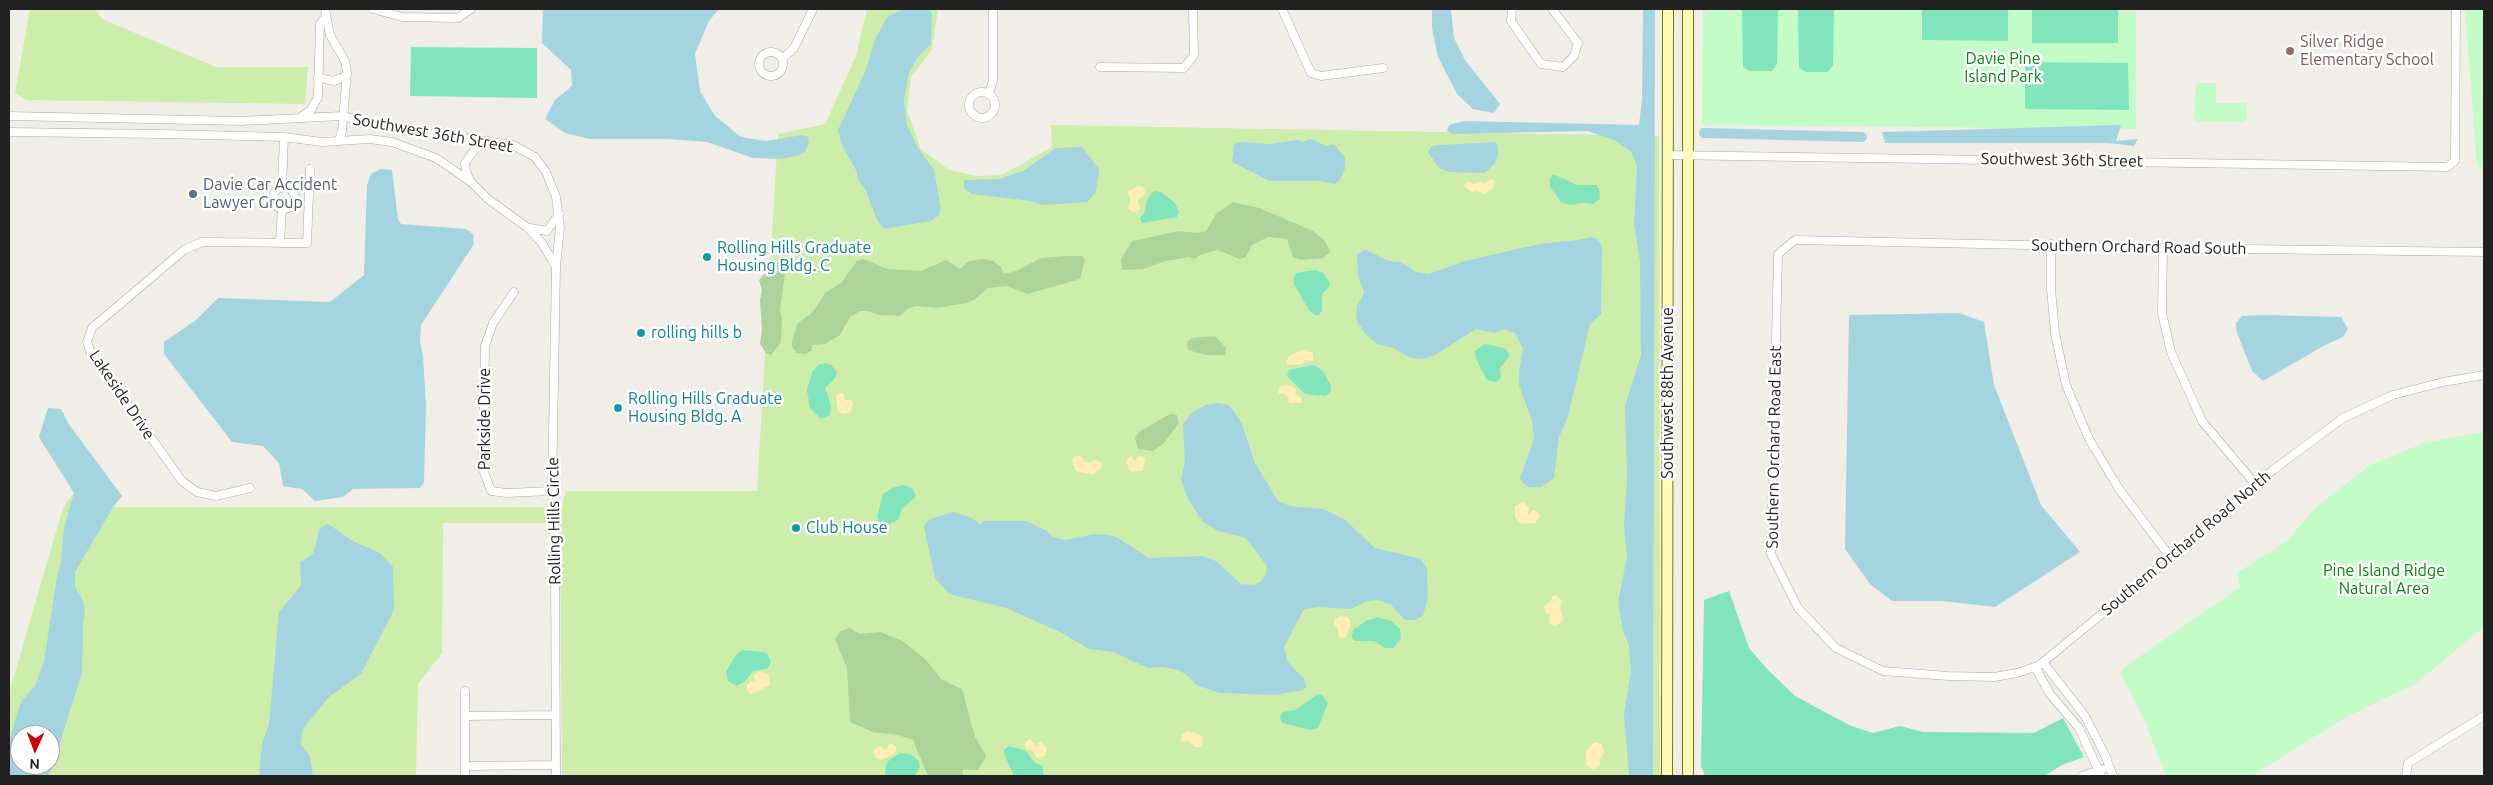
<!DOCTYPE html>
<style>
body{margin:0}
#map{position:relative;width:2493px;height:785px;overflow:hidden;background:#f1eee7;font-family:Ubuntu,sans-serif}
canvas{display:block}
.frame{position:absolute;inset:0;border:10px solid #212121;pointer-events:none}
.north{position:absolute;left:10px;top:725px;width:50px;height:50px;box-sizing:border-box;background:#fff;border:1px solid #a6a6a6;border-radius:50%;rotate:182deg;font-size:14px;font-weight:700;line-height:20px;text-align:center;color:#212121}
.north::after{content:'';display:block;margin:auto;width:18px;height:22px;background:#d10004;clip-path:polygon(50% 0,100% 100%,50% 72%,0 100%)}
</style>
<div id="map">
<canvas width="2493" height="785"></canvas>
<div class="frame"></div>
<div class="north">N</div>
</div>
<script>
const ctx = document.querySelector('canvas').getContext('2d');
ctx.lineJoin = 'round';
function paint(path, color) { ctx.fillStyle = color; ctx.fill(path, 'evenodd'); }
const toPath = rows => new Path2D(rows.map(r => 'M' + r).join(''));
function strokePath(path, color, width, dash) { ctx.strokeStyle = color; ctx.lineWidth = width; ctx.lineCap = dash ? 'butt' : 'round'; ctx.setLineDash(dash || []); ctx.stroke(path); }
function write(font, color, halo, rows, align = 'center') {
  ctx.font = font + ' Ubuntu,sans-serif'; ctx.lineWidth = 5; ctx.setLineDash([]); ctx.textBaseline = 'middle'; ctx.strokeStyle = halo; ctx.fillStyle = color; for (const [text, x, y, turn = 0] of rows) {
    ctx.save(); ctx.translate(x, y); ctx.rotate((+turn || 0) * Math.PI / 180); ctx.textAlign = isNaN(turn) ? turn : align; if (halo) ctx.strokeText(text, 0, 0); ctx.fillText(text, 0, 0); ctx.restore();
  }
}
const grass = toPath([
 [30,9,95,9,102,19,216,67,308,67,305,104,27,100,15,93],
 [867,9,938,9,932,49,911,77,907,110,921,149,949,170,976,176,1002,175,1052,147,1051,125,1659,136,1660,776,562,776,560,523,443,523,442,653,418,684,416,776,9,776,9,693,63,508,74,493,39,437,48,408,61,409,68,423,122,496,113,507,562,507,566,491,757,491,778,134,825,124,856,56],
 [20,735,50,735,50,765,20,765]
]);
const forest = toPath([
 [1233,202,1259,208,1313,231,1325,241,1330,252,1323,258,1301,260,1293,257,1287,239,1268,237,1252,245,1246,257,1240,259,1217,250,1200,255,1194,259,1189,257,1165,261,1144,269,1122,270,1121,259,1132,241,1179,231,1198,233,1206,231,1216,214],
 [1064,256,1082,256,1085,259,1080,279,1027,294,1007,286,988,288,974,300,966,303,937,308,916,306,907,309,900,316,880,315,868,311,860,311,850,317,840,335,825,344,812,345,812,350,806,354,797,353,792,347,792,341,798,323,813,312,825,293,841,283,857,261,864,259,887,269,921,271,946,260,960,269,969,261,982,259,993,261,1001,267,1004,274,1016,271,1041,258],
 [774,262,781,264,785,273,780,310,782,318,781,342,771,355,766,353,760,344,762,330,760,300,762,290,759,280],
 [1215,336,1226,348,1225,355,1206,355,1188,350,1187,342,1192,338],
 [1170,414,1177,415,1179,423,1163,444,1153,451,1138,449,1135,438,1139,432],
 [850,628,859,634,880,632,903,641,926,660,942,680,962,689,975,737,986,756,978,770,963,769,962,776,928,776,913,740,898,735,873,732,850,722,847,668,835,639,841,631]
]);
const sand = toPath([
 [1491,179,1495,181,1494,187,1485,194,1477,191,1472,192,1464,186,1467,181,1474,184,1480,181,1484,184],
 [1138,186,1143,187,1146,193,1138,200,1140,209,1134,213,1128,208,1131,200,1127,192],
 [1305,349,1313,354,1313,361,1305,360,1302,364,1288,365,1286,363,1289,356],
 [1289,385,1296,389,1295,394,1301,397,1301,403,1289,403,1287,395,1278,393,1280,386],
 [838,393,843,393,845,400,851,400,853,402,851,412,844,414,838,411,836,398],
 [1079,455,1086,463,1097,460,1101,463,1102,467,1093,475,1076,471,1072,462,1074,457],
 [1131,456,1135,461,1139,456,1145,458,1143,470,1132,472,1129,470,1126,461],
 [1523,502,1529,507,1528,515,1533,510,1538,512,1540,517,1535,523,1522,524,1515,518,1515,506],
 [1556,595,1562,601,1560,609,1563,618,1561,623,1555,626,1549,623,1550,615,1545,612,1544,606,1551,601,1552,596],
 [1340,616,1348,617,1351,622,1347,636,1343,638,1338,636,1338,629,1334,624,1335,619],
 [759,671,768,674,770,685,751,694,747,691,747,685,751,681,756,683,753,676],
 [1188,731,1201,735,1203,741,1201,747,1195,747,1189,741,1181,742,1182,734],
 [1030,739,1036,746,1040,742,1045,745,1047,749,1045,756,1037,758,1033,751,1025,748,1025,742],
 [1595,742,1602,744,1604,753,1599,759,1600,765,1593,770,1586,764,1586,750],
 [892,744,897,748,894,754,881,760,875,757,873,752,876,748,880,746,887,750,888,745]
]);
const park = toPath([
 [1703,9,2136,9,2136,129,1702,125],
 [2465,9,2484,9,2484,167,2477,167],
 [2196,83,2216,83,2216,103,2247,103,2246,122,2194,122],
 [2484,432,2484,627,2415,684,2346,717,2251,776,2166,776,2143,717,2120,673,2126,666,2240,587,2237,573,2288,540,2314,509,2370,465,2424,443]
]);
const pitch = toPath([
 [1742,9,1778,9,1777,64,1772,71,1750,71,1743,67],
 [1798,9,1834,9,1833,65,1828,72,1806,72,1799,68],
 [1922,9,2008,9,2008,41,1922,40],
 [2032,9,2118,9,2118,43,2032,43],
 [411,47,537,48,537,98,410,96],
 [2025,62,2128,63,2129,110,2025,109],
 [1553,174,1577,185,1597,185,1599,189,1600,199,1593,204,1584,203,1570,205,1561,202,1550,187,1550,179],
 [1154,191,1161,192,1175,203,1179,212,1177,217,1142,223,1140,218,1145,212,1147,200],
 [1315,270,1323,273,1330,283,1329,287,1322,294,1322,310,1319,315,1315,315,1309,310,1293,282,1296,273],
 [1485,344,1504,348,1508,352,1509,357,1500,368,1501,378,1496,382,1489,381,1486,378,1476,359,1475,351],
 [824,363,831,365,837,372,835,378,825,388,831,405,830,415,821,419,810,408,807,390,812,372,818,365],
 [1314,365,1323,371,1331,386,1331,391,1326,396,1305,394,1287,376,1289,370],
 [903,485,912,488,916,496,902,509,898,520,885,526,880,524,877,517,883,494,892,488],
 [1729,591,1749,648,1767,669,1795,696,1851,726,1873,733,1900,726,1923,732,2034,733,2063,718,2084,757,2062,765,2044,776,1705,776,1701,766,1704,600],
 [1378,617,1391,621,1400,629,1401,639,1393,648,1385,648,1374,641,1355,641,1352,638,1353,630,1366,621],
 [742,650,764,652,767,653,771,662,767,669,753,671,744,682,736,686,728,681,726,672,735,656],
 [1318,694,1323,696,1328,703,1318,728,1311,730,1282,723,1280,717,1283,712,1295,710],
 [1009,746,1026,751,1035,763,1042,766,1044,776,1014,776,1005,756,1004,750],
 [900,753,910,754,919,761,920,767,915,776,887,776,885,773,887,762]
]);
const water = toPath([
 [543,9,719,9,709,21,695,54,700,91,715,116,741,137,766,141,803,135,808,137,809,142,805,152,798,156,779,159,753,158,707,142,669,139,589,139,565,133,545,119,555,100,572,86,571,70,542,43],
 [905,9,927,9,932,13,931,44,918,57,909,73,904,100,907,125,918,148,934,170,941,209,938,216,931,221,884,229,877,220,866,191,857,178,857,172,843,147,838,130,865,72,876,37,888,16],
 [1432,9,1451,9,1454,38,1465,60,1500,104,1494,113,1473,109,1457,94,1438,57,1432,28],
 [1643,9,1655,9,1653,776,1629,776,1624,714,1631,671,1629,645,1623,631,1618,602,1627,557,1624,525,1627,477,1625,406,1641,355,1640,261,1634,225,1637,166,1631,152,1616,141,1588,131,1452,134,1447,131,1449,125,1463,121,1639,125,1642,99],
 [2121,125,2116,141,2138,139,2134,146,2108,143,1885,143,1882,132],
 [1310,139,1327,146,1334,144,1345,158,1345,169,1340,180,1335,184,1319,181,1269,181,1232,162,1234,144,1240,142,1269,144,1299,140,1303,142],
 [1495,142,1498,146,1498,155,1494,165,1484,173,1449,172,1439,168,1428,152,1432,146,1440,145],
 [1082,147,1099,169,1096,192,1087,202,1042,205,1032,201,972,194,964,188,964,181,966,180,1000,179,1023,171,1056,148],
 [380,169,392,170,398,219,401,224,466,229,473,234,474,244,421,325,420,341,423,356,426,405,424,482,420,488,353,489,343,497,315,501,302,489,283,486,279,463,263,446,232,442,164,354,164,342,196,320,218,298,330,302,364,275,367,185,371,174],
 [1590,237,1597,239,1602,246,1601,314,1590,324,1568,416,1559,437,1554,478,1541,487,1529,487,1523,483,1520,478,1534,439,1532,421,1519,385,1519,371,1523,349,1515,333,1504,329,1494,333,1476,329,1435,355,1423,359,1411,358,1391,347,1379,345,1366,335,1356,319,1357,306,1364,293,1358,276,1357,255,1364,250,1369,251,1389,261,1400,262,1416,272,1429,274,1465,261,1540,244,1578,240],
 [1959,313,1984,322,1994,385,2041,505,2080,552,1995,607,1942,601,1892,601,1870,584,1845,549,1849,315],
 [2263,315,2341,317,2348,329,2343,337,2325,345,2263,381,2252,371,2236,330,2236,323,2242,316],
 [1219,403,1230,406,1242,424,1255,463,1278,501,1290,506,1323,509,1344,519,1375,548,1421,559,1427,569,1428,597,1423,616,1415,620,1405,620,1390,604,1377,600,1367,601,1351,609,1319,607,1304,609,1284,647,1288,662,1304,679,1306,687,1303,690,1276,695,1220,693,1196,685,1187,675,1178,670,1163,667,1148,668,1113,652,1089,649,1062,633,1006,608,949,594,935,578,924,527,928,520,953,512,972,518,980,524,985,521,1026,521,1047,531,1053,537,1066,540,1094,534,1109,535,1116,537,1149,558,1202,556,1216,561,1241,584,1253,585,1260,582,1265,576,1267,567,1256,551,1246,538,1218,531,1203,522,1188,499,1181,479,1185,462,1183,424,1192,412,1206,405],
 [48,408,61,409,68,423,122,496,113,507,75,572,75,587,83,600,85,611,83,623,82,672,59,746,52,754,52,767,48,776,9,776,9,741,21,702,35,686,44,662,57,576,61,563,64,528,74,493,39,437],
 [20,735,50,735,50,765,20,765],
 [328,524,353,541,380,553,393,567,394,610,361,674,329,697,303,729,301,744,310,757,313,776,259,776,262,744,269,724,279,612,301,586,300,562,313,554,320,528]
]);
const canal = toPath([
 [1704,133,1862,137]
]);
const minor = toPath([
 [325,9,330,35,345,61,347,72,342,131,339,141],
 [373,9,402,17,458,18,471,9],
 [1282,9,1311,73,1321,76,1383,68],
 [1512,9,1511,21,1541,64,1563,67,1574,56,1578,43,1552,9],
 '759 64a12 12 0 1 1 24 0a12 12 0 1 1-24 0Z',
 [782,59,794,48,813,9],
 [1100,67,1184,68,1194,55,1193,9],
 [318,78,334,81,346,76],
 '969 105a13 13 0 1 1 26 0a13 13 0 1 1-26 0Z',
 [989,94,993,80,993,9],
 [9,116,241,121,342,116,408,131,513,145,535,157,546,172,556,197,560,227,556,267,552,491,555,559,556,776],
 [302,116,311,110,318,97,320,24,325,17],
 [9,132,162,134,284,137,322,142,370,139,392,142,436,158,471,182,488,199,528,228,542,243,556,267],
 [1667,155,2447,167,2455,161,2456,9],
 [470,180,466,172,465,163,475,149,488,141],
 '273 198a11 11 0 1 1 22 0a11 11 0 1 1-22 0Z',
 [282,188,284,137],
 [530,228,547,231,559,214],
 [280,243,282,208],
 [2051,244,2051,289,2055,333,2066,385,2089,439,2119,489,2171,558],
 [2163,248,2162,313,2171,352,2202,421,2256,485],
 [2484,252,2166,248,1795,240,1778,254,1771,554,1798,608,1836,648,1883,671,1948,676,1994,677,2017,673,2038,666,2171,558,2273,470,2343,418,2393,395,2443,382,2484,375],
 [514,292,493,323,485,346,483,469,491,491,506,493,552,491],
 [250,488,216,496,197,492,182,481,91,353,87,342,92,328,184,250,202,242,307,243,310,169],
 [2043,662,2085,716,2105,755,2113,776],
 [2035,667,2050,694,2079,728,2101,776],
 [465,716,555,715],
 [465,766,556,765],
 [465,776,465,691],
 [2082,776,2103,769],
 [2406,776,2408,763,2484,716]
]);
const secondary = toPath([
 [1688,9,1688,776],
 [1667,776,1668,9]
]);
const markers = [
 [2290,51,5,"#8d6e63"],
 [193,194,5,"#5c6f8a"],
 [707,257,5,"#0f9aa8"],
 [641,333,5,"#0f9aa8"],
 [618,408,5,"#0f9aa8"],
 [796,528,5,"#0f9aa8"]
];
const educationNames = [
 ["Silver Ridge",2300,42],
 ["Elementary School",2300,60]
];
const parkNames = [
 ["Davie Pine",2003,59],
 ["Island Park",2003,77],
 ["Pine Island Ridge",2384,571],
 ["Natural Area",2384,589]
];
const streetNames = [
 ["Southwest 36th Street",433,133,10],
 ["Southwest 36th Street",2062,160,1],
 ["Southern Orchard Road South",2139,247,1],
 ["Southwest 88th Avenue",1668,393,-90],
 ["Lakeside Drive",122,395,56],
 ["Parkside Drive",485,419,-90],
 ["Southern Orchard Road East",1774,447,-89],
 ["Rolling Hills Circle",554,521,-91],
 ["Southern Orchard Road North",2186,543,-40]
];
const serviceNames = [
 ["Davie Car Accident",203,185],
 ["Lawyer Group",203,203]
];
const cultureNames = [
 ["Rolling Hills Graduate",717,248],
 ["Housing Bldg. C",717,266],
 ["rolling hills b",651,333],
 ["Rolling Hills Graduate",628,399],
 ["Housing Bldg. A",628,417],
 ["Club House",806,528]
];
paint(grass, '#cdedab');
paint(forest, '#abd39a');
paint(sand, '#ffefb7');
paint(park, '#c3fcc7');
paint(pitch, '#81e4bc');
paint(water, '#a5d4e1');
strokePath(canal, '#a5d4e1', 10);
strokePath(minor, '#a8a8a8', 9);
strokePath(secondary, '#747f00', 12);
strokePath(minor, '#fff', 8);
strokePath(secondary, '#fbfdb9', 10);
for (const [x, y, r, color] of markers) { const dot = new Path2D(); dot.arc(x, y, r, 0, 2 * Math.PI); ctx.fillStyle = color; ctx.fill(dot); strokePath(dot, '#fff', 2); }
write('16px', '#785e54', '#fff', educationNames, 'left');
write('16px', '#06870f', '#fff', parkNames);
write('16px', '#212121', '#fff', streetNames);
write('16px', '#4e5e75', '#fff', serviceNames, 'left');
write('16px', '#0d838f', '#fff', cultureNames, 'left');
</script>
